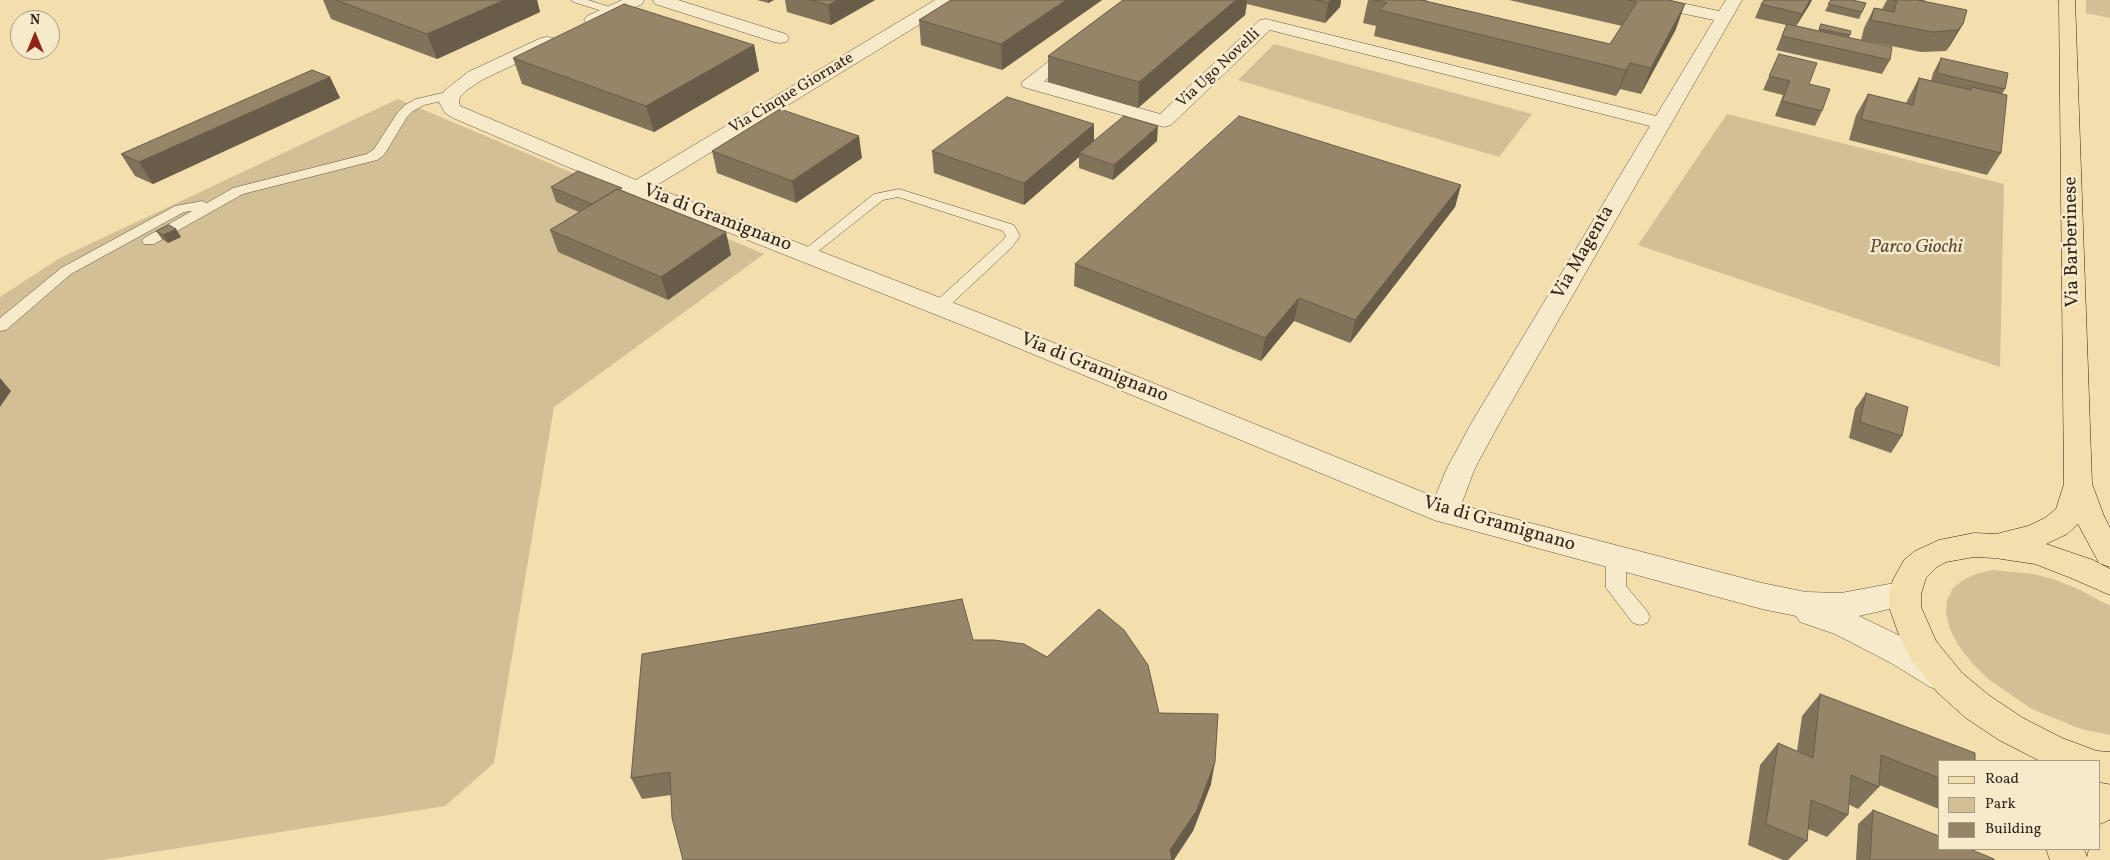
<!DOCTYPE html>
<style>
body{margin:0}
#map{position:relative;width:2110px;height:860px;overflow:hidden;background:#f3deae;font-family:Vollkorn,serif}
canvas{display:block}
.legend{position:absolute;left:1938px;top:760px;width:162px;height:90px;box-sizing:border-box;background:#f7eaca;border:1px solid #a89b85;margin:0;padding:6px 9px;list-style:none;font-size:15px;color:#31251e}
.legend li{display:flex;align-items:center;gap:10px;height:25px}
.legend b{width:25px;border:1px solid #a89b85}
.north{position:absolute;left:10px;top:10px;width:50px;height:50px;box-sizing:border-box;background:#f7eaca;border:1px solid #a89b85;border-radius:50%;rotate:0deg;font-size:14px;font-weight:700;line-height:20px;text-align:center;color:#31251e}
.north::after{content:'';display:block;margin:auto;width:18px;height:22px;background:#8f2418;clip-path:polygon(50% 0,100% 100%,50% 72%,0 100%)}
</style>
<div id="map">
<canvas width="2110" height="860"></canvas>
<ul class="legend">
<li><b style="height:6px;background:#f3deae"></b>Road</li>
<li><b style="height:14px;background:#d2bf96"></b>Park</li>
<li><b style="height:14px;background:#968569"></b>Building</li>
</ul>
<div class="north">N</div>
</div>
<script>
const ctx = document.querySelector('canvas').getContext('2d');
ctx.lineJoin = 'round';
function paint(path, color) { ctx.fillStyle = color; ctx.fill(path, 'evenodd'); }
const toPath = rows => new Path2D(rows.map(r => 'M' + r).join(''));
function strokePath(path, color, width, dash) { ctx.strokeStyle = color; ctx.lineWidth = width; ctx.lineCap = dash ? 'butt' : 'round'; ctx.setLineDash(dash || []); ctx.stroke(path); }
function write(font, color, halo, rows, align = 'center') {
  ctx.font = font + ' Vollkorn,serif'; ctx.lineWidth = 5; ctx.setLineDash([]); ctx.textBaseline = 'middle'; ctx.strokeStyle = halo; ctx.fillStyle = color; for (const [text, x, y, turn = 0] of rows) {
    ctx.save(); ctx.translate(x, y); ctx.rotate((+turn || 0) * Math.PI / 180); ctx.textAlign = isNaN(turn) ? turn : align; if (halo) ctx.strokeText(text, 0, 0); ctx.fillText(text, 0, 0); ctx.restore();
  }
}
const green = toPath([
 [2086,0,2110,0,2110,18,2086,13],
 [1274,44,1532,114,1499,157,1238,80],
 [398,99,764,254,554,407,494,763,445,806,103,860,0,860,0,297,60,258],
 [1727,114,2004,184,2000,367,1638,245],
 [1992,570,2033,574,2056,580,2078,589,2110,606,2110,735,2081,729,2032,709,1988,679,1971,662,1958,645,1950,629,1946,613,1947,600,1953,588,1963,580,1976,574]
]);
const service = toPath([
 [572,0,588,0,616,9,617,11,612,14,573,2,572,0],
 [451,91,455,92,457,95,455,98,424,105,413,111,407,117,384,155,377,160,243,194,154,244,144,244,142,241,144,238,192,211,184,212,71,274,6,330,0,331,0,318,61,268,175,206,202,201,207,203,233,188,367,154,374,149,398,112,405,105,416,99,451,91],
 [899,189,1014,225,1020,236,1012,247,945,310,939,312,933,310,931,307,933,304,1002,241,1006,236,1003,231,898,197,883,200,811,257,801,257,799,254,874,194,899,189],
 [1616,550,1623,553,1626,558,1626,586,1647,611,1650,617,1647,623,1640,625,1633,623,1606,588,1606,558,1609,553,1616,550]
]);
const minor = toPath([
 [622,0,644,0,642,4,599,24,593,25,587,24,584,20,587,16,622,0],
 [653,0,678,0,786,34,789,38,786,42,780,43,774,42,655,4,653,0],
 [935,0,955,0,953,4,654,187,995,319,1435,497,1447,468,1472,422,1650,126,1270,30,1171,125,1164,127,1023,87,1021,83,1072,43,1078,42,1084,43,1087,47,1084,51,1044,81,1160,114,1260,20,1266,19,1656,116,1714,20,1637,4,1635,0,1667,0,1719,11,1726,0,1742,0,1500,422,1475,468,1461,505,1762,583,1806,592,1841,593,1905,581,1916,585,1921,594,1916,603,1859,616,1915,643,1954,667,1959,677,1954,687,1942,691,1930,687,1891,663,1835,634,1800,622,1796,616,1762,609,1434,520,977,331,629,193,453,118,445,113,439,102,444,91,468,72,541,38,547,37,553,38,556,42,553,46,482,80,467,90,460,97,459,102,460,106,636,180,935,0]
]);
const primary = toPath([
 [2059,0,2075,0,2092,484,2104,516,2110,528,2110,567,2099,563,2078,524,2067,534,2046,544,2093,560,2110,569,2110,595,2071,578,2035,564,1995,558,1974,557,1946,562,1937,567,1926,578,1921,594,1921,607,1936,641,1962,673,1990,696,2023,718,2062,738,2097,751,2110,752,2110,784,2099,782,2099,761,2040,761,1999,740,1966,718,1938,693,1912,661,1899,635,1889,607,1889,594,1893,580,1904,560,1915,551,1939,540,1974,533,1996,534,2028,526,2045,518,2056,509,2064,484,2059,0],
 [2110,820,2110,860,2050,860,2046,849,2084,849,2087,857,2089,849,2099,849,2099,825,2110,820]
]);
const wall = toPath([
 [323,0,537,0,540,12,437,59,331,19],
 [757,0,774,0,768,3],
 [785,0,875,0,831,25,787,12],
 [951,0,1102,0,1002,70,921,45,919,20],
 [1123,0,1341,0,1340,7,1325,23,1247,4,1245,15,1138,108,1048,82,1048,56],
 [1368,0,1427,0,1426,1,1610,44,1622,26,1509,0,1669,0,1676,29,1641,94,1620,89,1616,96,1374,36,1376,26,1363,23],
 [1831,0,1866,3,1859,19,1825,11],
 [1887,0,1925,0,1924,1,1963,24,1951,44,1946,51,1921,52,1861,40,1864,28,1874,8,1882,9],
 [1761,4,1810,4,1796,26,1818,31,1821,24,1850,35,1849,38,1890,60,1882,74,1776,50,1786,25,1755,18],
 [754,45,759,71,654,132,522,84,513,58],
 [1779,54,1809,84,1822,111,1815,126,1775,116,1783,95,1763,90],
 [1941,58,2005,89,2002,94,2001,153,1987,175,1849,140,1856,115,1868,94,1906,103,1908,99,1919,78,1931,81,1933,73],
 [330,77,340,98,153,184,135,176,121,154],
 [1094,141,1157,141,1113,180,1079,168,1079,157,1024,205,934,173,932,151],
 [712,151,862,158,796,203,717,173],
 [1461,185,1455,207,1350,343,1294,321,1261,361,1074,286,1075,264],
 [551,187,623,191,731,255,668,300,558,252,550,230,579,212,556,202],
 [176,229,181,237,168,243,162,239,156,231],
 [1866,393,1902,436,1891,453,1849,438,1855,409],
 [973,640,1047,657,1159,713,1211,784,1193,831,671,795,642,799,631,778],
 [1820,694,1939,761,1939,809,1879,785,1879,787,1858,809,1848,804,1848,815,1827,837,1808,829,1807,841,1788,860,1783,860,1748,845,1760,765,1778,743,1797,751,1802,716],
 [1873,810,1994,860,1856,860,1858,824]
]);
const shadedWall = toPath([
 [504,0,537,0,540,12,437,59,427,34],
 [768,0,774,0,768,3],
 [838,0,875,0,831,25,828,5],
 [1066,0,1102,0,1002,70,1001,44],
 [1236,0,1247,0,1245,15,1138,108,1139,82],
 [1331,0,1341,0,1340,7,1325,23,1328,3],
 [1810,0,1812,0,1810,4,1795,28,1802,14],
 [1685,4,1676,29,1641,94,1651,68],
 [1963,24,1951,44,1946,51,1958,30],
 [754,45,759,71,654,132,646,106],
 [1630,63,1620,89,1616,96,1626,70],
 [330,77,340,98,153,184,139,162],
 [1094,124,1094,145,1079,153,1079,157,1024,205,1024,183],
 [1158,126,1157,141,1113,180,1114,165],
 [859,136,862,158,796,203,792,181],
 [1461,185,1455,207,1350,343,1355,320],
 [176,229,181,237,168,243,163,235],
 [726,232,731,255,668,300,661,277],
 [1299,298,1294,321,1261,361,1265,338],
 [0,378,11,391,0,407],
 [1215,762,1211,784,1193,831,1174,860,1168,860,1170,850]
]);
const building = toPath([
 [336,0,504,0,427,34,336,0],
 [811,0,838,0,828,5,811,0],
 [951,0,1066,0,1001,44,919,20,951,0],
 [1123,0,1236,0,1139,82,1048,56,1123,0],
 [1316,0,1331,0,1328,3,1316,0],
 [1374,0,1421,0,1610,44,1637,2,1628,0,1668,0,1685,4,1651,68,1630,63,1626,70,1379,10,1387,3,1374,0],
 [1764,0,1810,0,1802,14,1761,4,1764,0],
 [1831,0,1852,0,1866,3,1862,12,1828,4,1831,0],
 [1892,0,1918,0,1967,10,1963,24,1958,30,1932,32,1871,20,1874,8,1894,12,1897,1,1892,0],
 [624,4,754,45,646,106,513,58,624,4],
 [1787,24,1892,47,1890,60,1782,36,1787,24],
 [1821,24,1851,31,1850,35,1819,29,1821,24],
 [1779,54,1817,63,1809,84,1830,89,1822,111,1782,101,1790,81,1769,76,1779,54],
 [1941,58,2008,73,2005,89,1937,73,1941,58],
 [312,70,330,77,139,162,121,154,312,70],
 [1919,78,1971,90,1971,87,2007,95,2001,153,1861,119,1868,94,1913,105,1919,78],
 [1007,97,1094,124,1024,183,932,151,1007,97],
 [780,109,859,136,792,181,712,151,780,109],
 [1124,116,1158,126,1114,165,1079,153,1124,116],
 [1239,116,1461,185,1355,320,1299,298,1265,338,1075,264,1239,116],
 [578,171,622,188,619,190,617,189,592,204,551,187,578,171],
 [617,189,726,232,661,277,550,230,617,189],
 [169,225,176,229,163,235,156,231,169,225],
 [1866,393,1908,407,1902,436,1860,422,1866,393],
 [962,599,973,640,994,640,1024,644,1047,657,1099,609,1124,630,1148,665,1159,713,1218,714,1215,762,1197,810,1170,850,1172,860,683,860,672,818,670,772,631,778,642,654,962,599],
 [1820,694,1975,753,1975,761,1939,761,1939,778,1881,755,1879,787,1851,775,1848,815,1811,800,1807,841,1766,824,1778,743,1813,758,1820,694],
 [1873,810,1939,836,1939,849,1970,849,1994,859,1994,860,1870,860,1873,810]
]);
const farStreetnames = [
 ["Via Ugo Novelli",1219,69,-43],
 ["Via Cinque Giornate",792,94,-31]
];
const streetNames = [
 ["Via di Gramignano",717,219,21],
 ["Via Barberinese",2073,242,-91],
 ["Via Magenta",1584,253,-60],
 ["Via di Gramignano",1094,369,22],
 ["Via di Gramignano",1499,525,16]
];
const parkNames = [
 ["Parco Giochi",1916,249]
];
paint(green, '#d2bf96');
strokePath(service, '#625342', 1);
strokePath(minor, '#625342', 1);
strokePath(primary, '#31251e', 1);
paint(service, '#f7eaca');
paint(minor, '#f7eaca');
paint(primary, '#f3deae');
paint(wall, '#81725a');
paint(shadedWall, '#695d4a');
paint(building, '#968569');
strokePath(building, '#695d4a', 1);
write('16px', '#31251e', '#f7eaca', farStreetnames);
write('19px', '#31251e', '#f7eaca', streetNames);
write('italic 19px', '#594c3c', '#f7eaca', parkNames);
</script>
